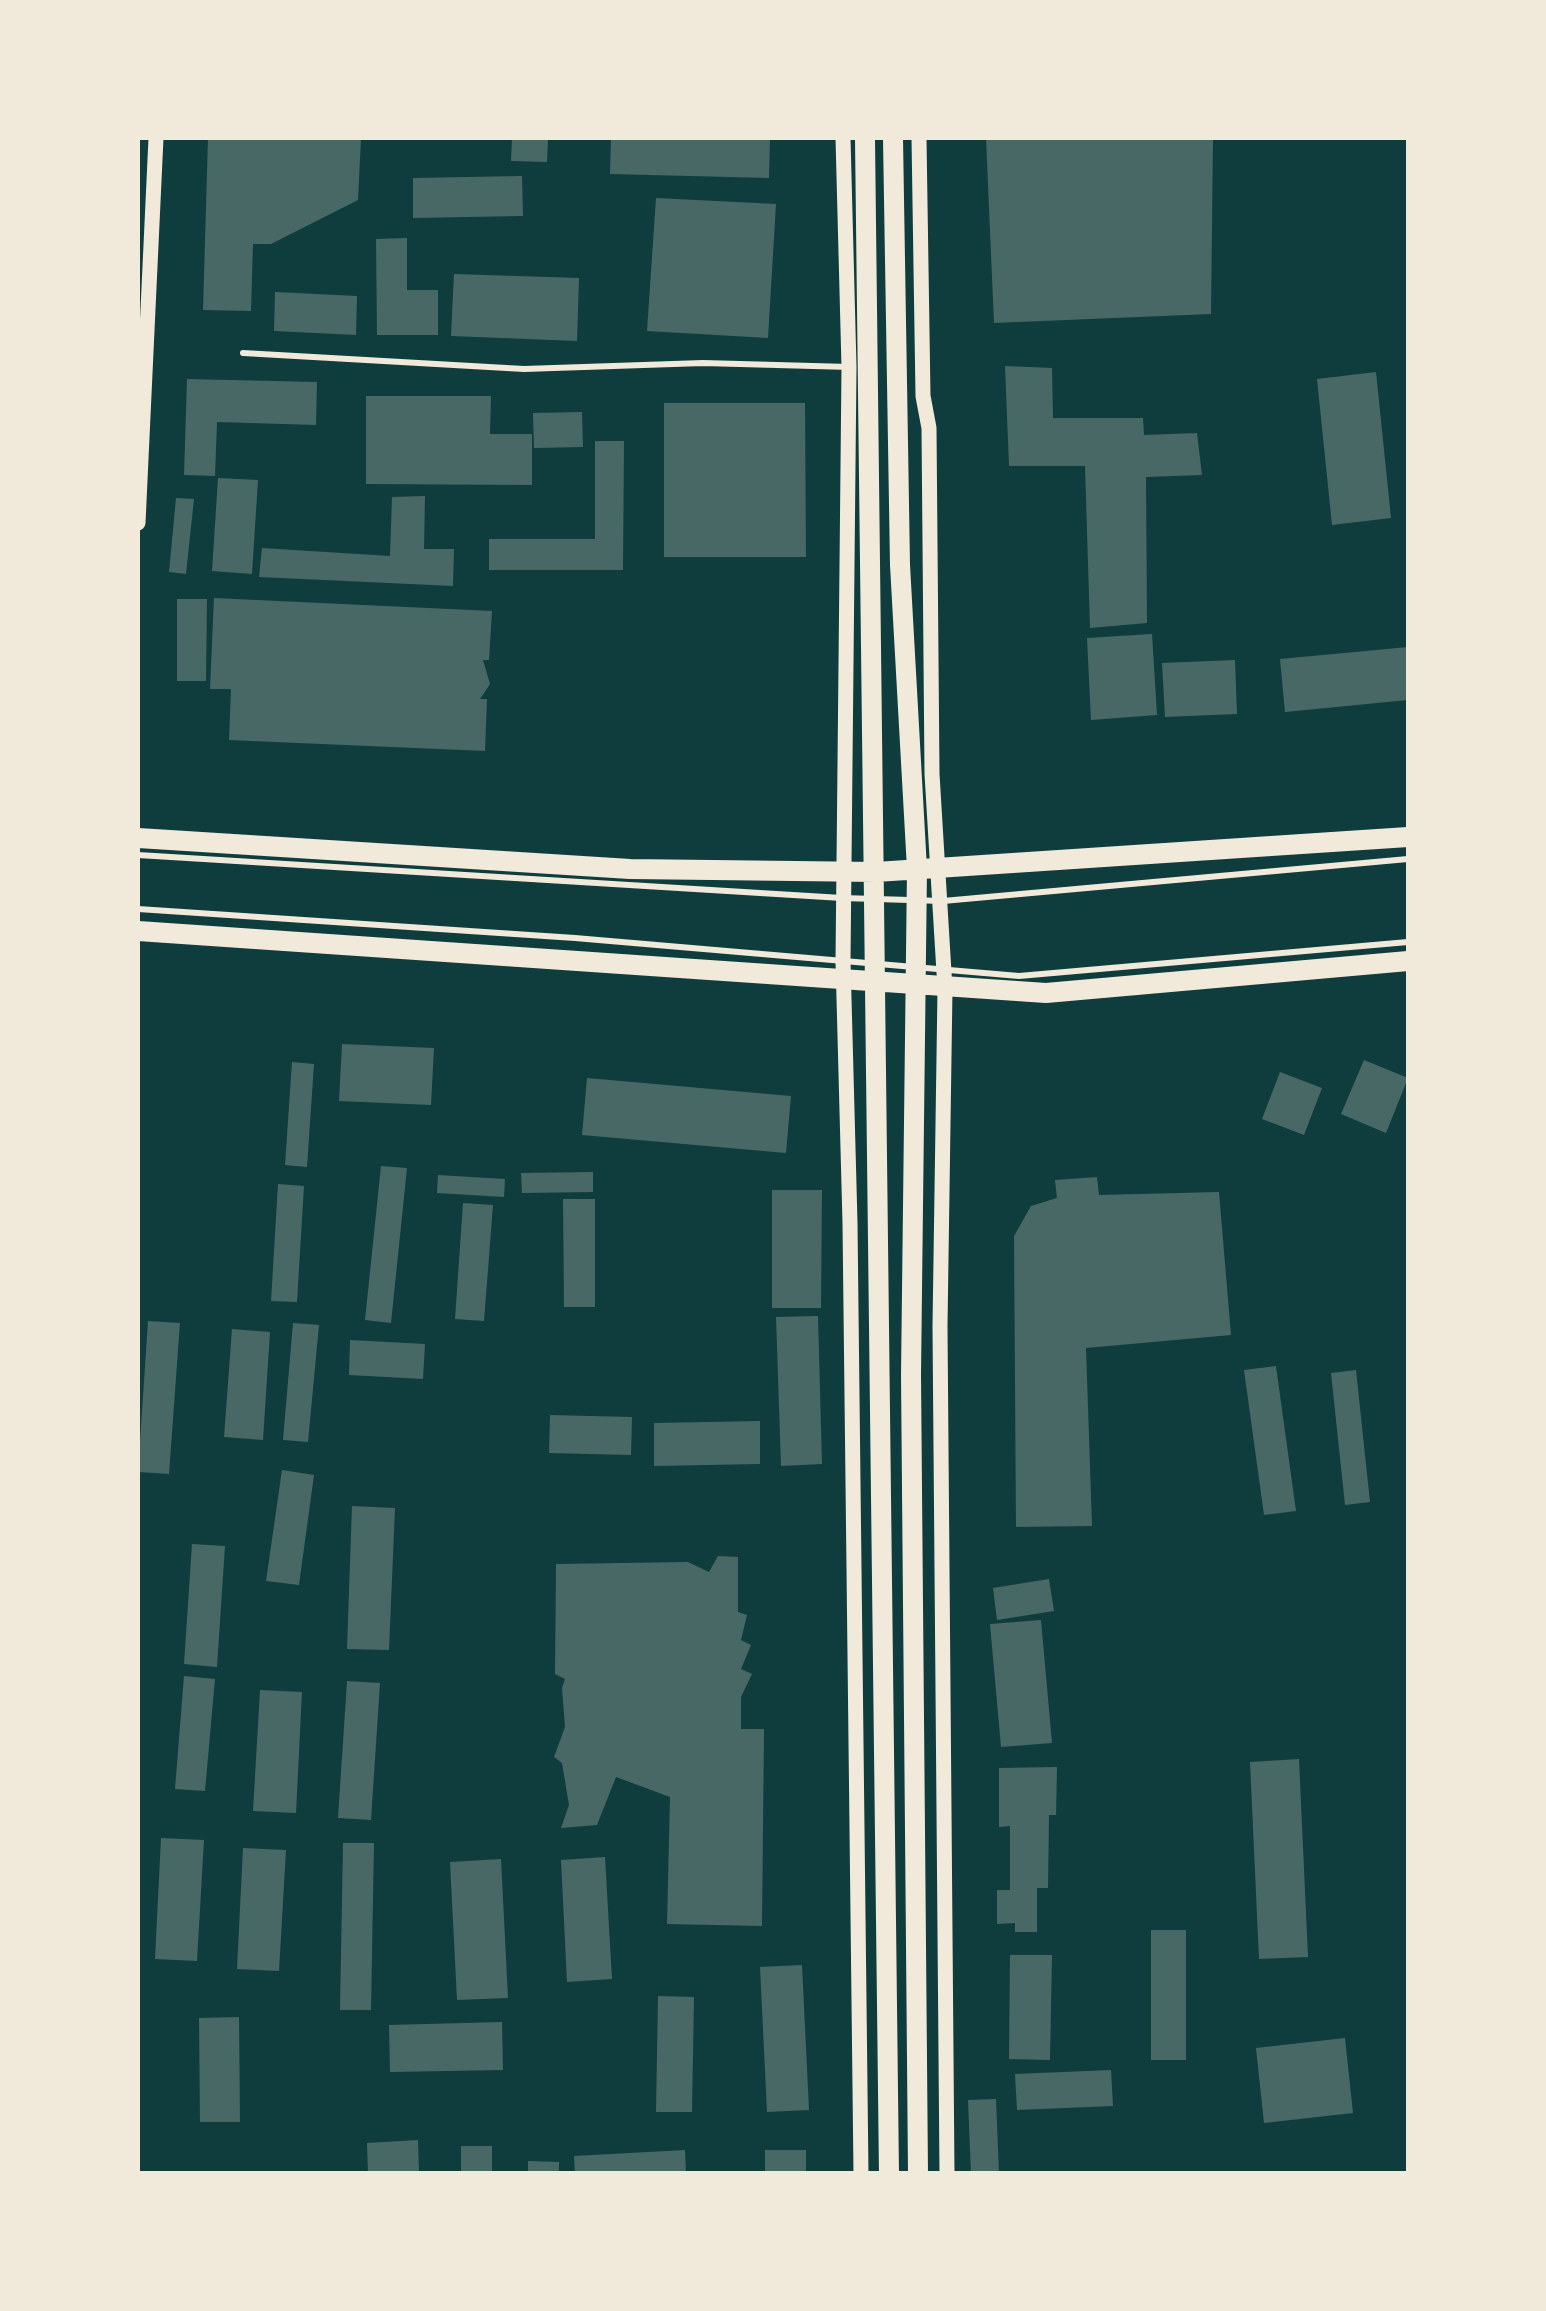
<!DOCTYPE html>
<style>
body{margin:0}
#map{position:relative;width:1546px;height:2311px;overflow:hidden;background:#0f3d3e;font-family:Commissioner,sans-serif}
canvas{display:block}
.frame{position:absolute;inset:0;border:140px solid #f1e9da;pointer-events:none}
</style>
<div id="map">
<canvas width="1546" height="2311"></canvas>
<div class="frame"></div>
</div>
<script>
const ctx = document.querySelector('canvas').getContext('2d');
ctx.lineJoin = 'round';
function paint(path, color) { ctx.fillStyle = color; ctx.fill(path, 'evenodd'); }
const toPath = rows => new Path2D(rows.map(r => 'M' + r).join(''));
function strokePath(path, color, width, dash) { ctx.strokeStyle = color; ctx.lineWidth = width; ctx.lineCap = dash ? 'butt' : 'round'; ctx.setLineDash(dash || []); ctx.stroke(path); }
const building = toPath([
 [208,138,361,138,358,200,271,244,253,244,251,311,203,310],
 [512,138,548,138,547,162,511,161],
 [611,138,770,138,769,178,610,174],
 [986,138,1213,138,1211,314,994,323],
 [522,176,523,216,413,218,413,178],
 [656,198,776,204,768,338,647,331],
 [407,238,407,290,438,290,438,335,377,335,376,239],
 [454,274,579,278,577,341,451,336],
 [275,292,357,296,356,335,274,331],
 [1005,366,1052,368,1053,418,1143,418,1144,435,1197,433,1202,475,1146,477,1147,623,1090,628,1085,466,1009,466],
 [1376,372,1391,518,1332,525,1317,379],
 [187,379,317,382,316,425,217,422,215,476,184,475],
 [366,396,491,396,490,434,532,434,532,485,366,484],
 [664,403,805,403,806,557,664,557],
 [582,412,583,447,534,448,533,413],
 [595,441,624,441,623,570,489,570,489,539,595,539],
 [218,478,258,480,252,574,212,571],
 [425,496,424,549,454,549,453,586,259,577,262,548,390,556,392,497],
 [176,498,194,499,186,574,169,572],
 [214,598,492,611,489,660,483,660,490,684,480,699,487,699,485,751,229,740,231,689,210,689],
 [177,599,207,599,206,681,177,681],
 [1152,634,1157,715,1091,720,1087,638],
 [1408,647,1408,700,1285,712,1280,659],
 [1235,660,1237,714,1165,717,1162,663],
 [342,1044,434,1048,431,1105,339,1101],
 [1364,1060,1408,1078,1386,1133,1341,1114],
 [292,1062,314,1064,307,1167,285,1165],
 [1280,1072,1322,1088,1304,1135,1262,1119],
 [587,1078,791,1096,786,1153,582,1135],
 [381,1166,407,1168,391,1323,365,1320],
 [593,1172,593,1192,522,1193,521,1173],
 [438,1175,505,1179,504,1197,437,1193],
 [1097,1177,1099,1195,1219,1192,1231,1335,1086,1348,1092,1526,1016,1527,1014,1236,1031,1206,1057,1198,1055,1180],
 [278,1184,304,1186,297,1302,271,1301],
 [772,1190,822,1190,821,1308,772,1308],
 [563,1199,595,1199,595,1307,564,1307],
 [463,1203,493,1205,484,1321,455,1319],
 [818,1316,822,1464,781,1466,776,1317],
 [148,1321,180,1323,169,1474,138,1472],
 [293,1323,319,1325,308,1442,283,1440],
 [232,1329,270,1332,263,1440,224,1437],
 [350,1340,425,1344,423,1379,349,1375],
 [1276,1366,1296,1511,1264,1515,1244,1370],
 [1356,1370,1370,1502,1345,1505,1331,1373],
 [550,1415,632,1417,631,1455,549,1453],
 [760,1421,760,1464,654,1466,654,1423],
 [282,1470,314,1475,299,1585,266,1581],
 [352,1506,395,1508,389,1650,347,1649],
 [192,1544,225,1546,217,1667,184,1664],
 [718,1556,738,1557,738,1612,747,1615,741,1640,751,1645,741,1669,752,1674,741,1697,741,1729,764,1729,762,1926,667,1924,670,1797,616,1777,597,1825,561,1828,569,1805,562,1763,554,1757,565,1727,562,1688,565,1679,555,1674,556,1564,688,1562,709,1572],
 [1049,1579,1054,1611,997,1620,993,1588],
 [1041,1620,1052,1743,1001,1747,990,1624],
 [184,1676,215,1679,205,1791,175,1789],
 [347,1681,380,1683,371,1820,338,1818],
 [260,1690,302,1692,296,1813,253,1811],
 [1299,1759,1308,1957,1259,1959,1250,1762],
 [1057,1767,1056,1815,1049,1815,1048,1888,1037,1888,1037,1932,1015,1932,1015,1923,997,1924,997,1890,1010,1890,1010,1826,999,1827,999,1768],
 [161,1838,204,1840,197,1961,155,1959],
 [343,1843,374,1843,371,2010,340,2010],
 [243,1848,286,1850,279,1971,237,1969],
 [605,1857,612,1979,567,1982,561,1860],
 [501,1859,508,1998,457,2000,450,1862],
 [1151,1930,1186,1930,1186,2060,1151,2060],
 [1010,1955,1052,1955,1050,2060,1009,2059],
 [802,1965,809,2110,767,2112,760,1967],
 [658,1996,694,1997,692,2112,656,2112],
 [239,2017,240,2122,200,2122,199,2018],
 [502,2022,503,2070,390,2072,389,2025],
 [1345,2038,1353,2113,1264,2123,1256,2048],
 [1111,2070,1113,2106,1017,2110,1015,2074],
 [996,2099,999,2174,971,2174,968,2100],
 [418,2140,419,2174,368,2174,367,2143],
 [461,2146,492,2146,492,2174,461,2174],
 [685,2150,686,2174,575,2174,574,2156],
 [765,2150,806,2150,806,2174,765,2174],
 [528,2161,559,2162,559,2174,528,2174]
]);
const service = toPath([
 [243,353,524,369,703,363,850,367],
 [138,855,842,898,943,901,1408,859],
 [138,909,575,938,1019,976,1408,942]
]);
const tertiary = toPath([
 [843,138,849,367,843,961,850,1223,861,2174],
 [919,138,923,396,929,428,932,774,945,989,940,1326,947,2174],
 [138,523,156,138]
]);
const primary = toPath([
 [865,138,889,2174],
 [893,138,900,565,917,869,911,1375,918,2174],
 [138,838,630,869,876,872,1408,837],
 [138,931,1046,993,1408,961]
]);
paint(building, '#486865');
strokePath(service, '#f1e9da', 6);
strokePath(tertiary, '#f1e9da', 15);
strokePath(primary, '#f1e9da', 20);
</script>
